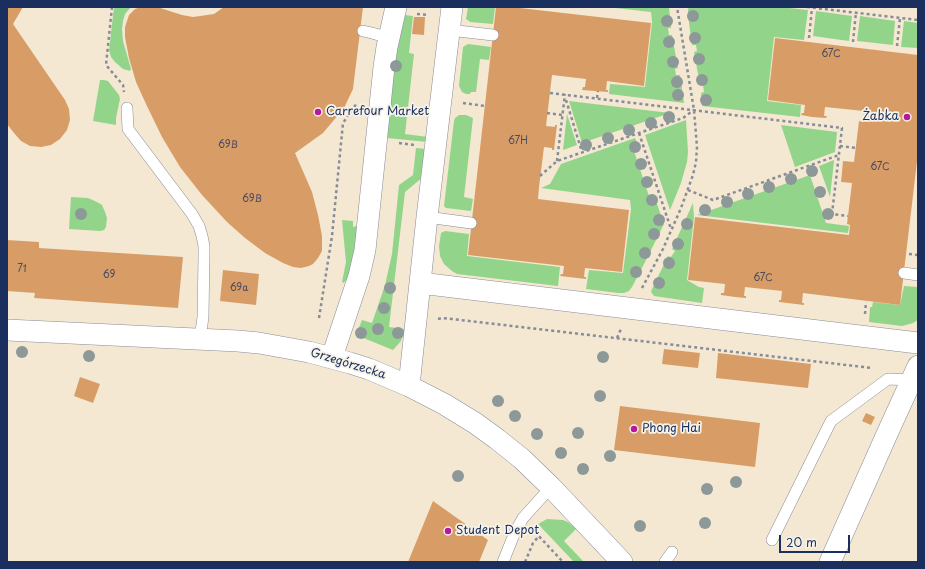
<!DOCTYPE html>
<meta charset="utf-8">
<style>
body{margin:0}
#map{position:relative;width:925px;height:569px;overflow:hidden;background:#f4e8d2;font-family:"Playpen Sans",sans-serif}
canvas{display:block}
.frame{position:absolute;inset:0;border:8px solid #1b2f5e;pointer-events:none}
.scale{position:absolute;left:779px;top:535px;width:71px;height:18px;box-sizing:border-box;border:2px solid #1b2f5e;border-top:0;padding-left:5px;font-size:12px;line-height:14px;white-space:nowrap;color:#1b2f5e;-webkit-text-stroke:3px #f7f3e8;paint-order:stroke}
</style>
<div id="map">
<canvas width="925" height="569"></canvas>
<div class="frame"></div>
<div class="scale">20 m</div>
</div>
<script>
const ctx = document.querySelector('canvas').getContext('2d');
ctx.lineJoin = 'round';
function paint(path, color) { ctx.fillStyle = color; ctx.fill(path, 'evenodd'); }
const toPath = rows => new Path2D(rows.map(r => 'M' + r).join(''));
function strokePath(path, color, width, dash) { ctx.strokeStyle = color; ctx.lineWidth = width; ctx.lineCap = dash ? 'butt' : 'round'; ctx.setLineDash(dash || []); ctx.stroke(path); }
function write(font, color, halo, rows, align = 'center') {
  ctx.font = font + ' "Playpen Sans",sans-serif'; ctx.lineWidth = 3.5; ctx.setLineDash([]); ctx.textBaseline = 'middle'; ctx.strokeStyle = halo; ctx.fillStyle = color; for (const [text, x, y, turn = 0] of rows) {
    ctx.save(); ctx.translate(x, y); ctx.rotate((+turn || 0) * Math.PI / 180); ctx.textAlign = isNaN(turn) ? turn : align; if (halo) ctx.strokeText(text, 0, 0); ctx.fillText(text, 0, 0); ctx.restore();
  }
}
const green = toPath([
 [114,7,131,7,125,14,123,21,122,30,123,41,131,69,130,71,123,69,115,62,111,57,109,50],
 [468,7,495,7,493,24,470,22,466,19],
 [606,7,669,7,671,28,668,28,669,35,672,35,678,68,675,69,676,75,680,75,684,103,609,94,610,84,645,87,652,22,651,12],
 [690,7,780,7,808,10,804,40,774,37,767,101,801,105,800,117,702,106,701,93,704,92,703,85,700,85,694,52,697,51,696,45,692,45,688,15,688,9],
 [816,11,852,16,849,41,813,36],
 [405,15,413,16,409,53,414,54,405,134,428,137,427,142,387,138,395,58],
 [860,16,895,21,893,45,857,41],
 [904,21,918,23,918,48,901,47],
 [468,44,491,47,489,60,480,59,476,92,471,92,470,94,466,94,462,92,459,86,463,47],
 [100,80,104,80,108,81,119,95,120,99,116,118,116,125,93,121],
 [569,101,670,113,582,143],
 [567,114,577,145,563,150],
 [459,115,466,115,473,118,464,197,473,199,471,211,446,208,444,206,454,121,455,118],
 [686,120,688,152,687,162,681,183,670,210,645,135],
 [781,125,837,132,835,152,795,167],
 [635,138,637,143,632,145,651,202,656,201,664,224,644,264,632,287,629,291,624,293,618,293,586,289,589,270,623,273,631,209,630,200,541,188,550,184,561,164],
 [416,148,426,149,423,177,405,192,389,327,405,329,401,341,393,350,356,335,362,320,372,323,385,285,392,254,399,185,413,175],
 [834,160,834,161,830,197,819,166],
 [810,175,826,223,849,226,848,233,697,215],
 [71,197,88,198,97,202,102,205,105,212,107,218,106,227,104,230,100,231,69,229],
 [693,203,694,217,687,280,699,287,704,288,702,303,654,296,651,292,652,289,668,256,671,257,675,251,672,249],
 [342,220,353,221,353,227,357,226,358,235,348,281,345,281,344,283,342,282,346,262],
 [445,231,469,234,467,256,560,267,558,286,457,274,452,271,444,264,440,256,439,246,441,233],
 [904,286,918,287,918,320,913,323,902,326,869,322,870,307,872,307,873,302,900,305],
 [547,519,563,520,568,522,576,529,564,541,584,562,574,562,538,524]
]);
const building = toPath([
 [7,7,23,7,13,24,65,100,69,109,70,120,67,130,60,139,51,145,41,147,30,146,21,141,14,133,7,124],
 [141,7,157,7,182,15,193,17,214,14,224,7,363,7,353,89,344,108,323,133,295,153,312,192,318,215,322,236,322,251,318,258,313,264,309,266,301,268,293,267,283,263,265,253,245,238,227,222,202,195,180,167,162,137,146,104,136,82,129,58,125,37,125,27,129,15,135,9],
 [496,7,511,7,651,23,644,86,607,81,606,90,608,90,608,92,582,90,583,87,585,87,586,79,552,75,546,126,555,127,555,125,557,125,554,150,552,150,552,148,544,147,539,187,538,199,629,210,622,272,585,268,584,277,586,277,586,279,560,276,561,274,563,274,564,266,468,255],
 [414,17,425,17,424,35,412,34],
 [775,38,918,55,918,153,900,305,803,293,802,303,804,303,804,305,779,302,779,300,781,300,782,291,745,287,744,296,746,296,746,298,735,297,721,295,721,293,724,293,725,284,688,280,695,217,849,235,850,225,847,224,852,183,841,182,842,172,843,161,854,162,859,121,863,122,864,111,825,107,824,116,827,116,826,118,812,117,801,115,802,113,804,113,805,105,768,100],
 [7,240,39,242,39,248,183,257,178,308,34,298,35,293,7,291],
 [223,270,259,274,256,305,220,301],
 [664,349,700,353,698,368,662,364],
 [718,353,811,364,808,388,716,378],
 [80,377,100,384,93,403,74,396],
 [620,406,760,423,755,467,614,450],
 [866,413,875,417,871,425,862,421],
 [433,501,488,540,479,562,408,562]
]);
const path = toPath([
 [112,7,106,65,123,85,124,92],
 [807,7,918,20],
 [417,14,428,15],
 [809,38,812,8],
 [853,42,856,12],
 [897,46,900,18],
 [550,93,842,128,832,214,848,216],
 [597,98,598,91],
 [566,100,582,152],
 [463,103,485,106],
 [547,113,562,115],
 [639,133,671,229],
 [399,143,414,145],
 [840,146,856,148],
 [557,161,565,94],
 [540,176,557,161,683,118,694,110],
 [688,190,713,200,839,155],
 [909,254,918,255],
 [642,288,663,249,681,208,693,175,696,162,697,147,694,110,677,7],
 [865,314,866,302],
 [319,318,332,236,343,123,357,103],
 [438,319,442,318,452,319,872,368],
 [617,338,621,329],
 [535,532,563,562],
 [525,562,533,543,539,536]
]);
const service = toPath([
 [449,30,493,35],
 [363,31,372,33,389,38],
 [127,108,128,129,192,214,199,226,202,236,204,246,204,256,203,317,200,339],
 [427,217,471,223],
 [904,273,918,275],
 [772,540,831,421,888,379,911,380],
 [503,562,515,532,523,518,551,487],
 [665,562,672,552]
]);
const minor = toPath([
 [420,283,918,343],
 [7,330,238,341,259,343,309,352,350,363,369,369,409,386,444,404,475,423,497,439,522,459,551,487,622,562],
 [332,357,359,276,365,250,384,67,387,47,396,7],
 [409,386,427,217,452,7],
 [830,562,887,434,918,366]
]);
const trees = [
 [693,16],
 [667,21],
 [695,38],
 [669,42],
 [699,59],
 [673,62],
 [396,66],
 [702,80],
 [677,82],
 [678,95],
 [706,100],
 [669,117],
 [651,123],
 [629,130],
 [608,138],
 [586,145],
 [635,147],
 [641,164],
 [812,171],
 [791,179],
 [647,182],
 [769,187],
 [820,192],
 [748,194],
 [652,200],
 [727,202],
 [705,210],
 [81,214],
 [828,214],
 [659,220],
 [687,224],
 [654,234],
 [678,244],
 [645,253],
 [669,263],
 [636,272],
 [659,283],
 [390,288],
 [384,308],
 [378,329],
 [361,333],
 [398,333],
 [22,352],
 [89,356],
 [603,357],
 [600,396],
 [498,401],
 [515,416],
 [578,433],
 [537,434],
 [561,453],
 [610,456],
 [583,469],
 [458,476],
 [736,482],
 [707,489],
 [705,523],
 [640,526]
];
const markers = [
 [318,112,4,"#b5179e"],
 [907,117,4,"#b5179e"],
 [634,429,4,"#b5179e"],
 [448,531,4,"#b5179e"]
];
const numberNames = [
 ["67C",831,54],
 ["67H",518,141],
 ["69B",228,145],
 ["67C",880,167],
 ["69B",252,199],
 ["71",22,269],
 ["69",109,275],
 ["67C",763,278],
 ["69a",239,288]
];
const poiNames = [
 ["Carrefour Market",326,112],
 ["Żabka",899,117,"right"],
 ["Phong Hai",642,429],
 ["Student Depot",456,531]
];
const streetNames = [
 ["Grzegórzecka",348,364,17]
];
paint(green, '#93d48b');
paint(building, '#d89d66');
strokePath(service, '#888c98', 12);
strokePath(minor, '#888c98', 22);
strokePath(path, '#888c98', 2.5, [3, 3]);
strokePath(service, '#fff', 11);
strokePath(minor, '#fff', 21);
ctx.fillStyle = '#8d9998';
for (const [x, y] of trees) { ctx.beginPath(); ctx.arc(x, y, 6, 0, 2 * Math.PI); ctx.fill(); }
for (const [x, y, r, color] of markers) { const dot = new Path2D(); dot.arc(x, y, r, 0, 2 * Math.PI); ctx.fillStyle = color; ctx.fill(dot); strokePath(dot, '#f7f3e8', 1.5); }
write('10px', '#4a4a60', null, numberNames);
write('12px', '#1b2f5e', '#f7f3e8', poiNames, 'left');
write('12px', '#1b2f5e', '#f7f3e8', streetNames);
</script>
